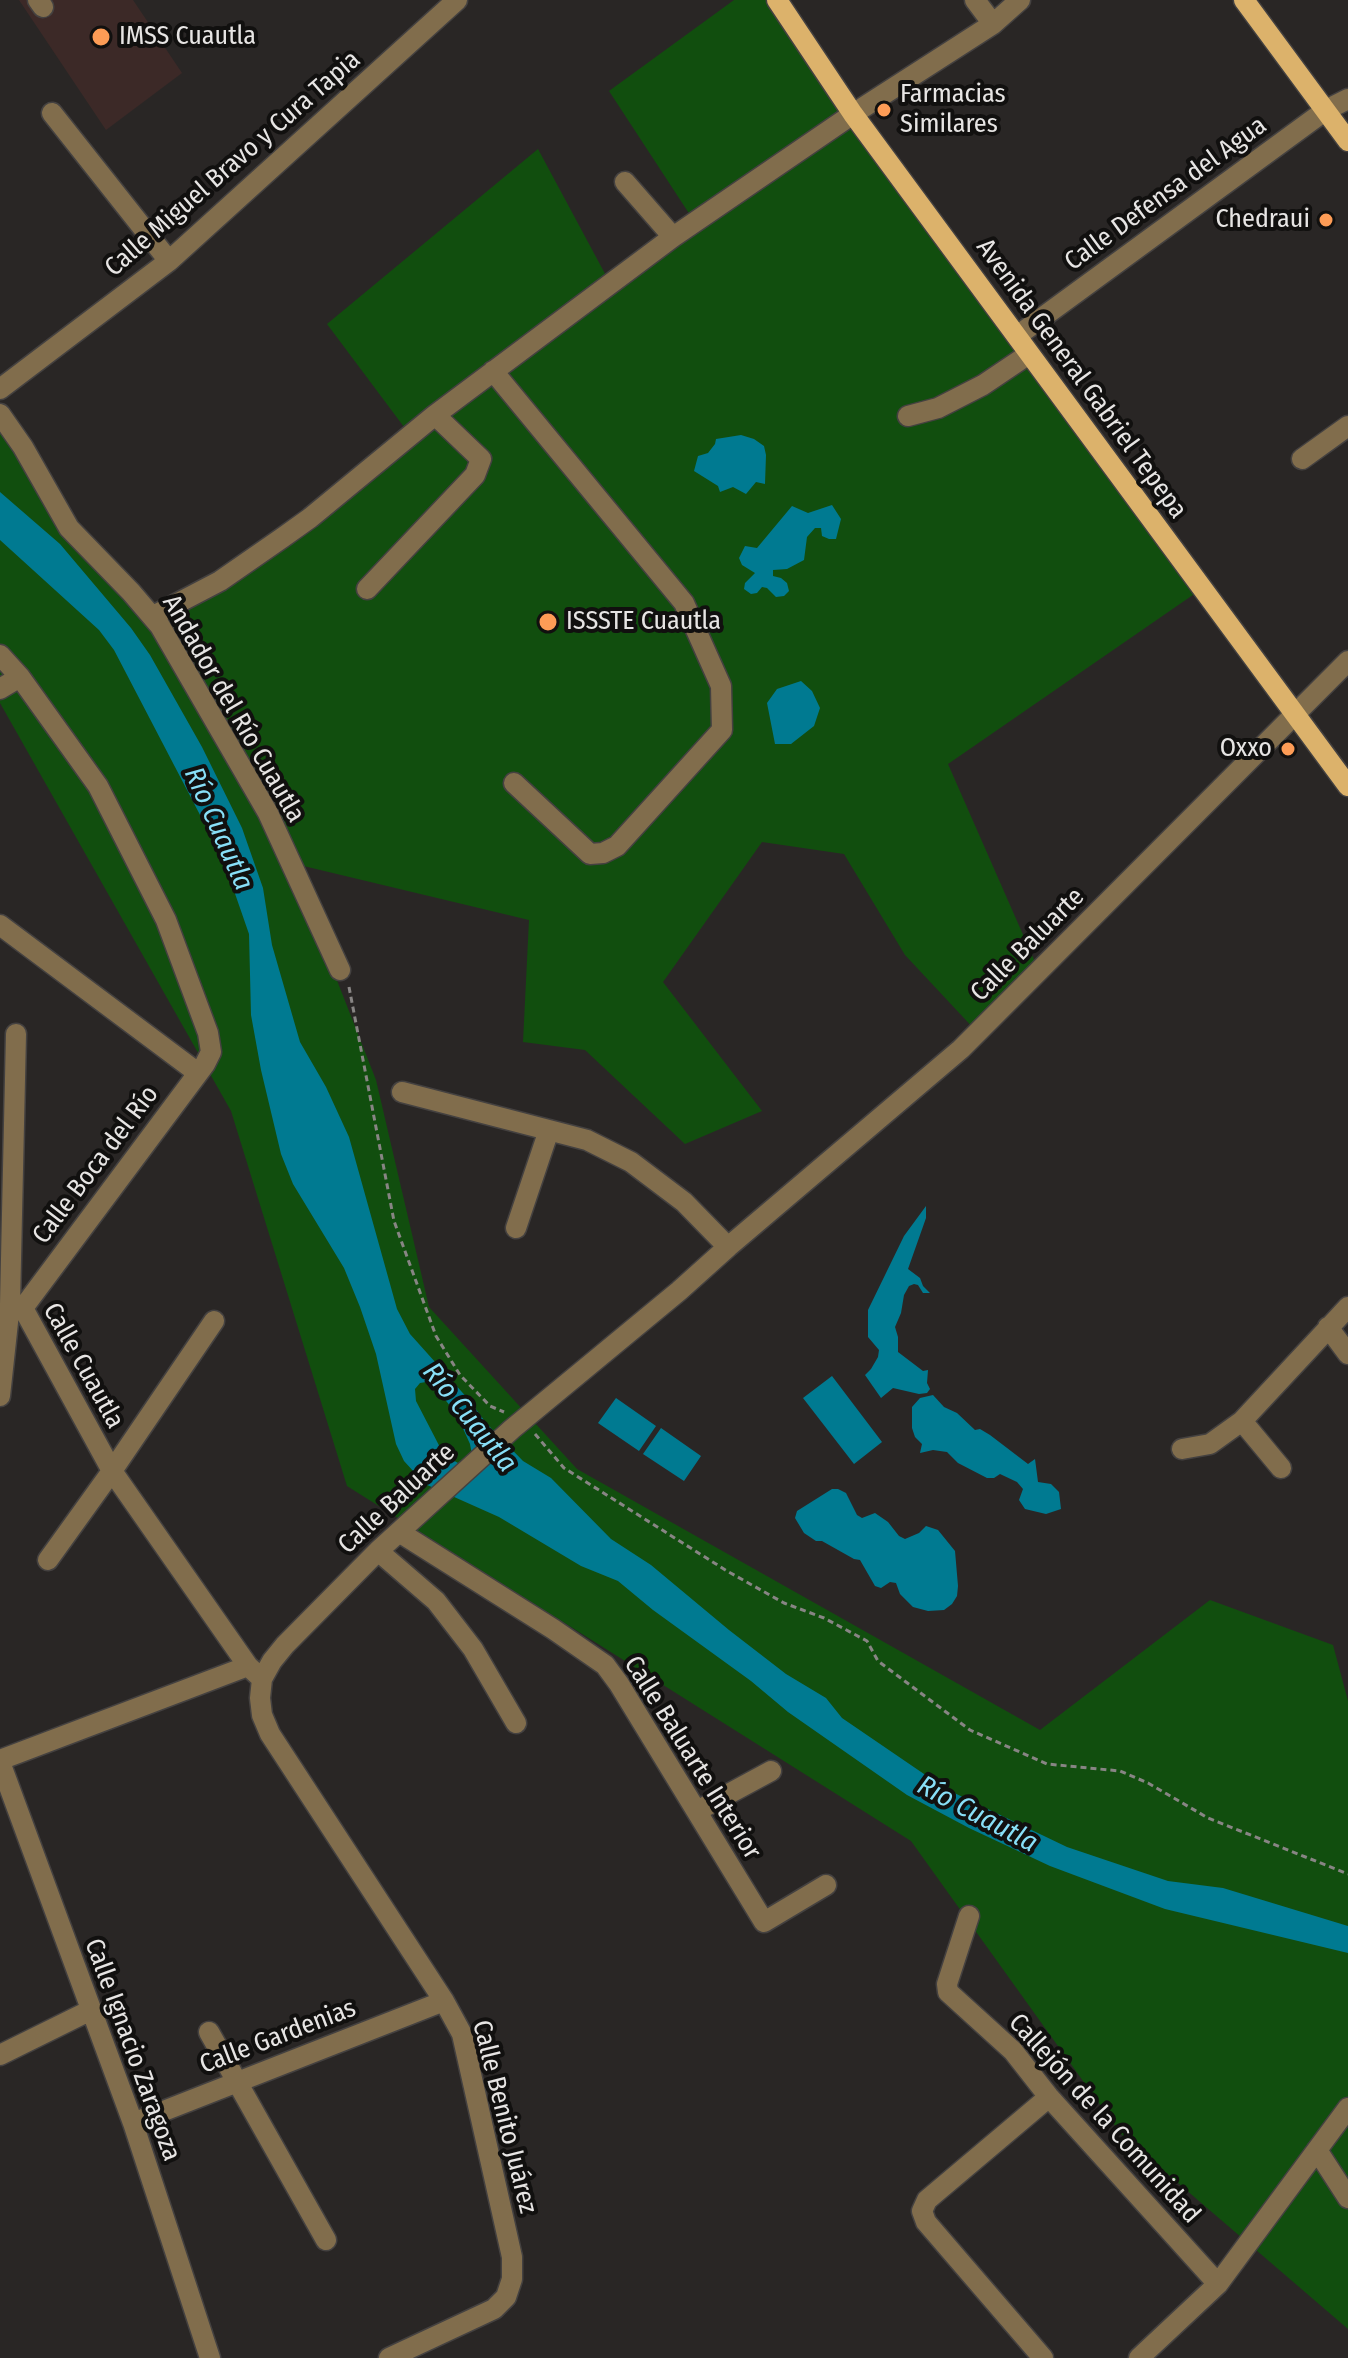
<!DOCTYPE html>
<meta charset="utf-8">
<style>
body{margin:0}
canvas{display:block;background:#292625}
</style>
<canvas width="1348" height="2358"></canvas>
<script>
const ctx = document.querySelector('canvas').getContext('2d');
ctx.lineJoin = 'round';
function paint(path, color) { ctx.fillStyle = color; ctx.fill(path, 'evenodd'); }
const toPath = rows => new Path2D(rows.map(r => 'M' + r).join(''));
function strokePath(path, color, width, dash) { ctx.strokeStyle = color; ctx.lineWidth = width; ctx.lineCap = dash ? 'butt' : 'round'; ctx.setLineDash(dash || []); ctx.stroke(path); }
function write(font, color, halo, rows, align = 'center') {
  ctx.font = font + ' "Fira Sans Condensed",sans-serif'; ctx.lineWidth = 8; ctx.setLineDash([]); ctx.textBaseline = 'middle'; ctx.strokeStyle = halo; ctx.fillStyle = color; for (const [text, x, y, turn = 0] of rows) {
    ctx.save(); ctx.translate(x, y); ctx.rotate((+turn || 0) * Math.PI / 180); ctx.textAlign = isNaN(turn) ? turn : align; if (halo) ctx.strokeText(text, 0, 0); ctx.fillText(text, 0, 0); ctx.restore();
  }
}
const medical = toPath([
 [19,0,133,0,182,73,106,130]
]);
const green = toPath([
 [734,0,778,0,1203,588,948,764,1039,971,977,1032,905,955,844,854,762,842,663,982,762,1111,685,1144,585,1050,523,1042,529,920,291,863,376,1080,429,1307,577,1469,1040,1730,1210,1600,1333,1645,1348,1701,1348,2329,1121,2134,911,1841,347,1486,231,1111,0,703,0,415,50,496,160,626,410,435,327,324,538,149,610,283,694,221,609,91]
]);
const water = toPath([
 [741,435,754,439,764,446,766,455,765,484,756,482,746,494,733,487,720,492,718,486,694,471,698,456,708,453,715,444,716,439],
 [0,492,60,544,131,628,150,655,202,747,242,828,263,888,272,945,300,1042,326,1087,349,1137,397,1309,410,1334,470,1401,486,1423,523,1461,551,1478,611,1539,651,1565,729,1630,786,1674,826,1698,842,1718,946,1789,1067,1847,1168,1881,1223,1888,1348,1926,1348,1953,1165,1909,1050,1866,969,1828,907,1795,788,1712,751,1681,653,1610,618,1581,581,1566,499,1517,425,1484,404,1461,396,1444,376,1354,360,1307,344,1268,293,1184,281,1154,261,1070,251,1015,249,934,223,859,114,650,99,630,0,540],
 [426,1382,433,1385,456,1413,470,1444,472,1455,469,1461,458,1463,444,1455,416,1401,415,1389,420,1383],
 [792,506,808,513,832,505,841,519,836,539,829,539,822,536,821,528,815,528,807,537,804,560,787,569,773,570,773,576,781,578,787,583,789,591,784,596,776,597,767,588,762,587,757,593,751,594,744,589,745,583,755,573,742,565,739,558,745,546,757,548],
 [801,681,812,691,820,708,814,726,791,744,775,744,767,703,777,689],
 [926,1206,926,1218,908,1269,920,1278,923,1286,930,1293,923,1293,918,1285,914,1284,909,1286,904,1295,901,1313,895,1327,898,1337,898,1352,923,1371,928,1370,927,1383,930,1389,927,1393,919,1394,893,1388,881,1398,865,1375,871,1369,878,1357,879,1350,868,1337,868,1310,904,1236],
 [832,1376,882,1442,854,1464,803,1398],
 [933,1395,944,1407,957,1413,975,1430,980,1429,990,1435,1028,1464,1035,1459,1038,1482,1051,1484,1059,1492,1061,1509,1046,1514,1025,1509,1019,1500,1023,1489,1017,1482,1000,1474,994,1478,987,1478,958,1463,947,1452,933,1450,920,1453,922,1444,915,1437,912,1428,912,1407,920,1398],
 [616,1398,656,1426,639,1451,598,1423],
 [661,1428,701,1456,684,1481,643,1454],
 [832,1489,838,1489,846,1493,857,1515,862,1518,875,1513,888,1522,899,1536,905,1539,919,1533,926,1526,938,1530,955,1551,958,1586,957,1596,952,1604,944,1610,928,1611,913,1607,900,1594,896,1583,890,1582,881,1588,875,1586,860,1560,854,1559,822,1541,816,1541,804,1533,795,1518,797,1511]
]);
const path = toPath([
 [349,987,394,1221,436,1336,460,1375,490,1406,504,1412],
 [535,1434,564,1468,727,1571,784,1603,824,1618,867,1641,878,1661,970,1730,1047,1764,1120,1771,1148,1783,1208,1818,1348,1874]
]);
const minor = toPath([
 [38,0,43,7],
 [975,0,993,24],
 [52,113,169,261],
 [625,182,673,237],
 [1017,336,1326,110,1348,99],
 [493,371,684,603,721,686,722,730,617,846,603,853,590,854,514,783],
 [0,389,169,261,457,0],
 [0,414,23,447,69,528,131,592,160,626,268,813,340,970],
 [908,416,938,408,983,385,1029,354],
 [1302,459,1348,426],
 [367,589,475,475,481,459,435,415],
 [153,616,220,581,282,538,310,518,435,415,673,237,853,114,993,24,1020,0],
 [0,655,20,677,98,786,166,920,208,1033,211,1052,205,1064,23,1308],
 [0,689,20,677],
 [0,925,198,1073],
 [402,1092,587,1140,631,1162,684,1202,728,1247],
 [516,1228,549,1130],
 [10,1305,23,1308,112,1471,248,1666,262,1679],
 [1328,1327,1348,1354],
 [0,1396,10,1304,16,1034],
 [1242,1421,1281,1468],
 [1182,1449,1210,1444,1242,1421,1348,1307],
 [399,1532,553,1629,605,1665,619,1684,764,1922,826,1885],
 [378,1551,436,1601,473,1649,516,1723],
 [48,1560,112,1471,214,1321],
 [0,1760,248,1666],
 [0,1762,133,2123,210,2358],
 [697,1811,771,1771],
 [969,1916,947,1984,948,1992,1013,2051,1049,2097,1218,2284],
 [209,2032,326,2240],
 [0,2055,91,2010],
 [133,2123,444,2001],
 [1317,2150,1348,2198],
 [389,2358,494,2309,506,2297,512,2279,512,2257,462,2034,444,2001,270,1734,262,1715,260,1698,262,1679,272,1661,285,1645,378,1551,512,1429,679,1291,728,1247,961,1049,1348,661],
 [1043,2358,926,2222,922,2211,927,2200,1049,2097],
 [1139,2358,1218,2284,1348,2108]
]);
const major = toPath([
 [777,0,853,114,1348,786],
 [1244,0,1348,141]
]);
const markers = [
 [101,37,10,"#fd9c56"],
 [884,110,8,"#fd9c56"],
 [1326,220,8,"#fd9c56"],
 [548,622,10,"#fd9c56"],
 [1288,749,8,"#fd9c56"]
];
const poiNames = [
 ["IMSS Cuautla",119,37],
 ["Farmacias",900,95],
 ["Similares",900,125],
 ["Chedraui",1310,220,"right"],
 ["ISSSTE Cuautla",566,622],
 ["Oxxo",1272,749,"right"]
];
const streetNames = [
 ["Calle Miguel Bravo y Cura Tapia",233,164,-41],
 ["Calle Defensa del Agua",1166,194,-36],
 ["Avenida General Gabriel Tepepa",1081,379,54],
 ["Andador del Río Cuautla",233,709,60],
 ["Calle Baluarte",1028,945,-45],
 ["Calle Boca del Río",96,1165,-53],
 ["Calle Cuautla",83,1366,61],
 ["Calle Baluarte",397,1499,-43],
 ["Calle Baluarte Interior",692,1758,58],
 ["Calle Gardenias",278,2037,-21],
 ["Calle Ignacio Zaragoza",132,2050,70],
 ["Calle Benito Juárez",504,2117,76],
 ["Callejón de la Comunidad",1104,2119,48]
];
const waterNames = [
 ["Río Cuautla",218,829,66],
 ["Río Cuautla",469,1418,51],
 ["Río Cuautla",977,1815,28]
];
paint(medical, '#3c2927');
paint(green, '#114e0e');
paint(water, '#007a91');
strokePath(minor, '#444140', 23);
strokePath(major, '#444140', 23);
strokePath(path, '#888584', 3, [6, 4]);
strokePath(minor, '#816d4c', 20);
strokePath(major, '#dcb26b', 20);
for (const [x, y, r, color] of markers) { const dot = new Path2D(); dot.arc(x, y, r, 0, 2 * Math.PI); ctx.fillStyle = color; ctx.fill(dot); strokePath(dot, '#11100f', 3); }
write('26px', '#e7e5e4', '#11100f', poiNames, 'left');
write('26px', '#e7e5e4', '#11100f', streetNames);
write('italic 28px', '#88dff7', '#11100f', waterNames);
</script>
